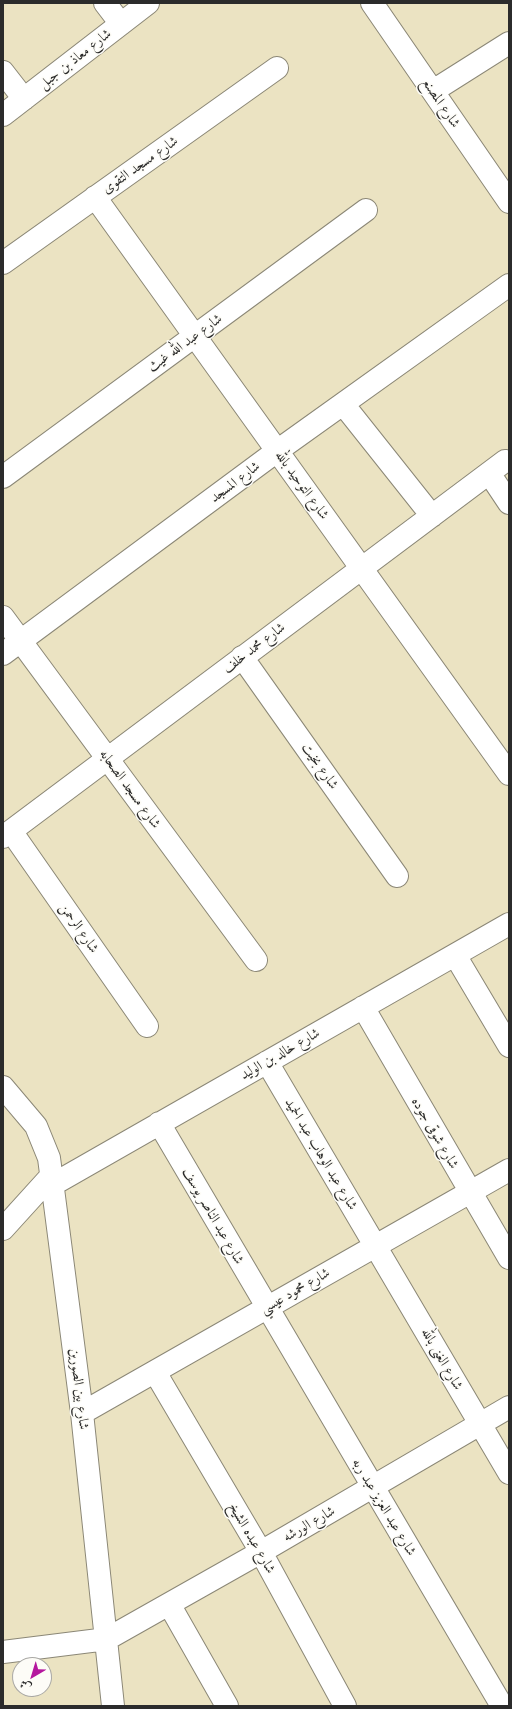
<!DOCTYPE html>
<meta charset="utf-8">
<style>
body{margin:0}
#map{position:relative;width:512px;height:1709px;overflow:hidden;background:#ebe3c2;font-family:"Libre Caslon Text",Amiri,serif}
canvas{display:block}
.frame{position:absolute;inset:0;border:4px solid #2b2b2b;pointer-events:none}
.north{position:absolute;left:12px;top:1657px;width:40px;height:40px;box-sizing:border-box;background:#fdfcf7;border:1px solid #a9a8a5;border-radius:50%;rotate:218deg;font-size:11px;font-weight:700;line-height:16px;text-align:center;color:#2b2b2b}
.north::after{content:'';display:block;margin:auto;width:14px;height:18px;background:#b5179e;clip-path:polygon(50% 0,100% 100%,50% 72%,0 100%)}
</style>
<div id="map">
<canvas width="512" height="1709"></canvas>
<div class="frame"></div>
<div class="north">ش</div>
</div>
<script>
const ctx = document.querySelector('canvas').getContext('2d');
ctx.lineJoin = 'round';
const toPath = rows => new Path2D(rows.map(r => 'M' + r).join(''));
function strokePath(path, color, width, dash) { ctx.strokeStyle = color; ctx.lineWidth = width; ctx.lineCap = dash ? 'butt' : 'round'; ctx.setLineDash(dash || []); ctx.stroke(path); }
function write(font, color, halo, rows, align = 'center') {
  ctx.font = font + ' "Libre Caslon Text",Amiri,serif'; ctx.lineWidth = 3; ctx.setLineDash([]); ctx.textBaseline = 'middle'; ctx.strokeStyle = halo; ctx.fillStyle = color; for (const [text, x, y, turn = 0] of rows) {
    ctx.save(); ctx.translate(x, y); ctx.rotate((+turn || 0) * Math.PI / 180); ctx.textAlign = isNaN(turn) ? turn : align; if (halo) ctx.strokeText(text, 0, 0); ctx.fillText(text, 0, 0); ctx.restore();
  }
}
const minor = toPath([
 [105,3,121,24],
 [372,3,509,202],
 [3,72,24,99],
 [433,91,509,43],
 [3,115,148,3],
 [95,197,509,774],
 [3,263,277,68],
 [343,404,432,516],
 [489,473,509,503],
 [3,477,366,210],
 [3,617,256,960],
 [3,654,277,451,509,285],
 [242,657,397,876],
 [11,831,147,1026],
 [3,837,505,461],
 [455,955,509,1046],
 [363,1007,509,1258],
 [267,1062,509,1473],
 [3,1087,36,1126,49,1158,82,1413,113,1706],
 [159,1123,502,1706],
 [52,1185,509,924],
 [3,1229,52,1175],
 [155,1372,261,1552,345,1706],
 [82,1413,509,1170],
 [169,1604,227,1706],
 [3,1652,107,1639,261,1552,509,1407]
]);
const streetNames = [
 ["شارع معاذ بن جبل",75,59,-38],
 ["شارع المصنع",441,103,56],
 ["شارع مسجد التقوى",140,165,-35],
 ["شارع عبد الله غيث",185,343,-36],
 ["شارع المسجد",235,482,-37],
 ["شارع التوحيد بالله",302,485,54],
 ["شارع محمد خلف",254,648,-37],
 ["شارع بخيت",320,766,55],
 ["شارع مسجد الصحابه",130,789,54],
 ["شارع الرحمن",79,928,55],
 ["شارع خالد بن الوليد",280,1054,-30],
 ["شارع شوقى جوده",435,1133,60],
 ["شارع عبد الوهاب عبد الحميد",321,1154,59],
 ["شارع عبد الناصر يوسف",213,1216,60],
 ["شارع محمود عيسي",295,1291,-30],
 ["شارع الغنى بالله",442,1359,60],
 ["شارع بين الصورين",79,1389,83],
 ["شارع عبد العزيز عبد ربه",384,1507,59],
 ["شارع الورشه",309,1524,-30],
 ["شارع عبده الشيخ",252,1538,60]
];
strokePath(minor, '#8b8776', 24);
strokePath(minor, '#fff', 22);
write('14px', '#2b2b2b', '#fdfcf7', streetNames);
</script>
